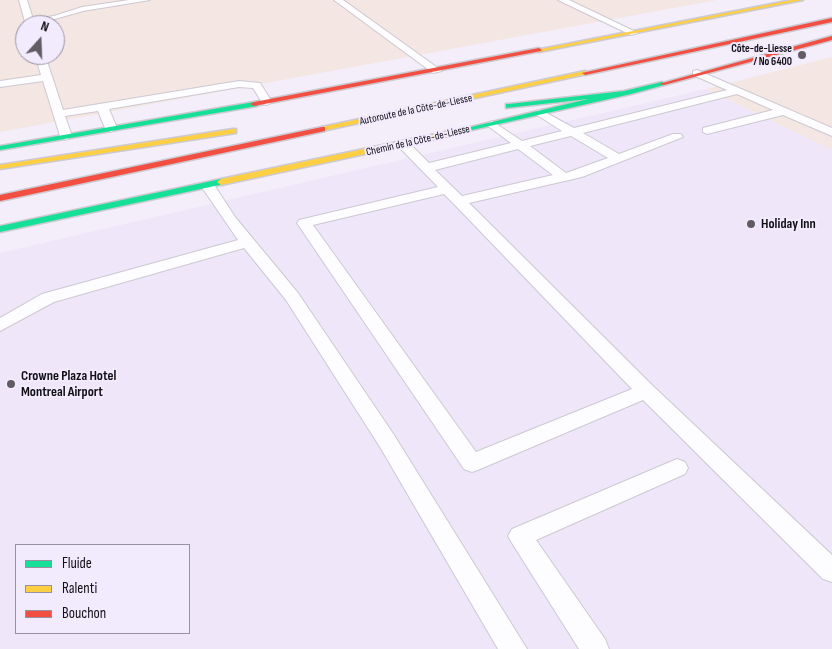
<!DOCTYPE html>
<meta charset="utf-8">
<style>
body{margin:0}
#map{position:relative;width:832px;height:649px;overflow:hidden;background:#f3eef9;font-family:"Sofia Sans Condensed",sans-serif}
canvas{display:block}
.legend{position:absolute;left:15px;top:544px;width:175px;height:90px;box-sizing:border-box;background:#f2eafd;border:1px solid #9892a0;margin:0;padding:6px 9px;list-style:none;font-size:15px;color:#110e14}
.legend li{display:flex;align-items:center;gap:10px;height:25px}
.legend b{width:25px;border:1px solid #9892a0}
.north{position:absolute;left:15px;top:15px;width:50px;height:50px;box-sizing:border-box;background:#f2eafd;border:1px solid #9892a0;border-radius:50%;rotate:20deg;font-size:14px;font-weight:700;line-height:20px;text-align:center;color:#110e14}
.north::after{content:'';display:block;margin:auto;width:18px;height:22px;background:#605c64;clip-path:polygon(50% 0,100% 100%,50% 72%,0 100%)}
</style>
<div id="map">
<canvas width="832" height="649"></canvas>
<ul class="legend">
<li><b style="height:6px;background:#16e098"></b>Fluide</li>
<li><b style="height:6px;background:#ffcf43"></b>Ralenti</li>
<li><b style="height:6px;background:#f24e42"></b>Bouchon</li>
</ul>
<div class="north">N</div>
</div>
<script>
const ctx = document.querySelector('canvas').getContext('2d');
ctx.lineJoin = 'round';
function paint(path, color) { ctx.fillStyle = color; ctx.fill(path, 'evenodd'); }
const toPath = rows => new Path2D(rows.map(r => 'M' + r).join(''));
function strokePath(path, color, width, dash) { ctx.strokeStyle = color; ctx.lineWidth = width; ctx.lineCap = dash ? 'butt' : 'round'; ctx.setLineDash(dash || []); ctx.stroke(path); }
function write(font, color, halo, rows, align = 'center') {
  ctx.font = font + ' "Sofia Sans Condensed",sans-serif'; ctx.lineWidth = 4; ctx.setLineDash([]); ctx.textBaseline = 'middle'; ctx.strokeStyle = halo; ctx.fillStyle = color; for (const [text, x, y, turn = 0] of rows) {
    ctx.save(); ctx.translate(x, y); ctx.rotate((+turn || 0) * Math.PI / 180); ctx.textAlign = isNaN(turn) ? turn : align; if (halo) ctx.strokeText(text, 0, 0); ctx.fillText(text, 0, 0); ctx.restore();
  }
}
const built = toPath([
 [706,89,832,150,832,649,0,649,0,253],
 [16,545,189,545,189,633,16,633]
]);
const industrial = toPath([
 [0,0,717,0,0,132],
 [25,25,55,25,55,55,25,55],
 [832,57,832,150,706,89]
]);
const lane = toPath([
 [19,0,27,0,33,19,54,16,82,7,129,0,150,0,83,11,34,25,26,25,19,0],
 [334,0,343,0,442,71,433,73,334,0],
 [558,0,569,0,638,33,631,35,558,0],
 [35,55,45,55,63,110,239,81,260,83,272,102,267,105,263,104,253,88,239,87,109,109,117,128,111,132,105,128,98,111,65,116,72,136,66,140,60,136,43,81,0,87,0,81,41,75,35,55],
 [697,70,832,128,832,136,783,115,707,134,703,132,703,128,773,110,737,94,583,133,619,154,673,134,681,134,683,137,582,177,469,203,653,386,832,555,832,582,823,579,643,400,480,469,472,472,464,469,297,223,299,220,438,187,399,147,397,144,399,141,407,141,429,163,511,143,488,126,486,124,492,121,522,141,562,131,537,115,537,111,541,110,574,128,727,90,693,75,693,71,697,70],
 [571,136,608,158,566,173,530,146,571,136],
 [518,149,553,175,462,196,435,170,518,149],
 [444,194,454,204,632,389,476,452,313,225,444,194],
 [208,182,213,183,235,217,298,293,394,435,527,649,498,649,380,447,286,300,244,248,54,302,0,331,0,318,42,294,238,240,201,186,208,182],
 [677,459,685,462,688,468,685,474,536,540,605,639,609,649,579,649,512,543,508,536,512,529,677,459]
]);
const fast = toPath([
 [662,82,664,83,664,85,631,94,450,135,446,133,588,99,506,108,506,104,509,104,624,91,662,82],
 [254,102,258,104,257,106,0,150,0,146,254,102],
 [221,179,224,180,224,184,0,232,0,226,221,179]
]);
const slow = toPath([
 [792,0,803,0,539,52,536,50,792,0],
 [585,71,588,73,587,74,322,131,318,129,322,127,585,71],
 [233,129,236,129,236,133,0,169,0,165,233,129],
 [450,131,454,133,453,135,221,185,217,182,221,179,450,131]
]);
const jam = toPath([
 [832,18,832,22,585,75,582,73,832,18],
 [832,36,832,40,664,85,659,84,832,36],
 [539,48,542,50,541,51,254,106,250,104,254,102,539,48],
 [322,127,325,127,325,131,0,201,0,195,322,127]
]);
const markers = [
 [802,55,5,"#605c64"],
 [751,224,5,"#605c64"],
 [11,384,5,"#605c64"]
];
const farPoinames = [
 ["Côte-de-Liesse",792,49],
 ["/ No 6400",792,62]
];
const farStreetnames = [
 ["Autoroute de la Côte-de-Liesse",416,110,-12],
 ["Chemin de la Côte-de-Liesse",418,141,-13]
];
const poiNames = [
 ["Holiday Inn",761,224],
 ["Crowne Plaza Hotel",21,376],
 ["Montreal Airport",21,392]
];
paint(built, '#efe6fa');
paint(industrial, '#f4e6e3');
strokePath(lane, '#ccc9d1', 2);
strokePath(fast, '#ccc9d1', 3);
strokePath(slow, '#ccc9d1', 3);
strokePath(jam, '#ccc9d1', 3);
paint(lane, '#fdfcfe');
paint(fast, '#16e098');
paint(slow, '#ffcf43');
paint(jam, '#f24e42');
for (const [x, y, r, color] of markers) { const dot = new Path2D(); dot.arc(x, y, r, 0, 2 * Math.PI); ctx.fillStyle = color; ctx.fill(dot); strokePath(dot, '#f2eafd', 2); }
write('bold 11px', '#110e14', '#f2eafd', farPoinames, 'right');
write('11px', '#110e14', '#f2eafd', farStreetnames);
write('bold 14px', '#110e14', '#f2eafd', poiNames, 'left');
</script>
